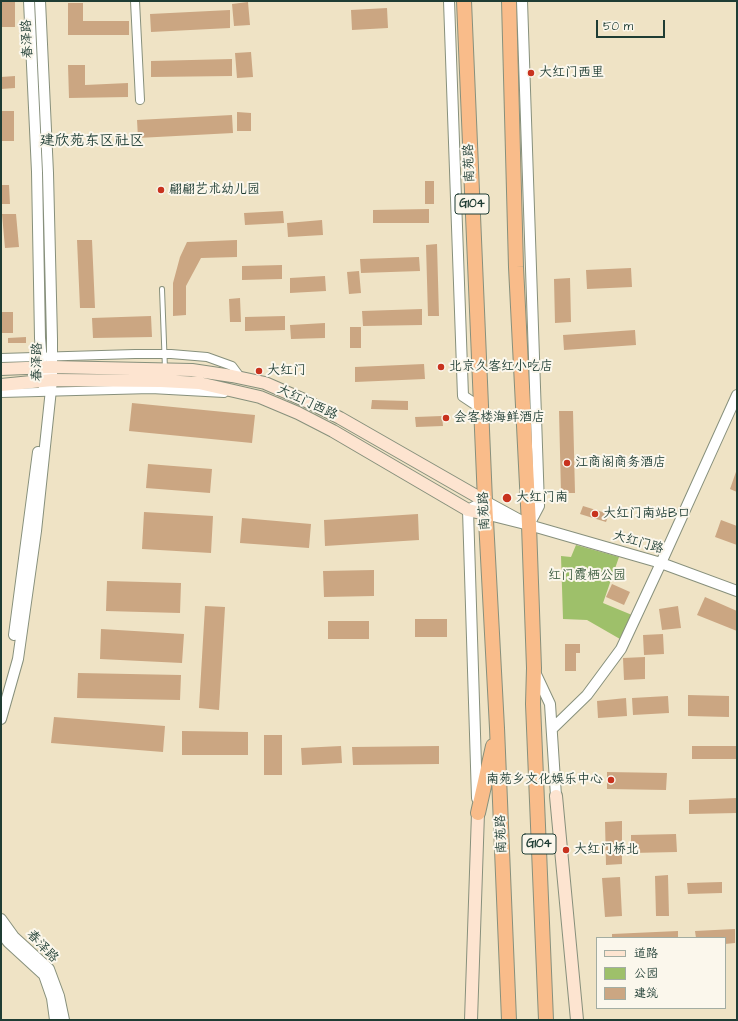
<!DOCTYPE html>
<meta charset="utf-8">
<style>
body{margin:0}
#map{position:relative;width:738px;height:1021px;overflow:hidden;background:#efe3c5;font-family:"Architects Daughter","LXGW WenKai TC",sans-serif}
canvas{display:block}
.frame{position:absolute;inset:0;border:2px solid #1f3d34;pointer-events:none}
.legend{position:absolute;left:596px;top:937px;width:130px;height:72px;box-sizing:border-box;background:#fbf7ec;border:1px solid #a3ada2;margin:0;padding:5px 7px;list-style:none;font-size:12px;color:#1f3d34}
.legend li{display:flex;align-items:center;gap:8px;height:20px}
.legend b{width:20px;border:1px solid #a3ada2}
.scale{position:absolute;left:596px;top:20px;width:69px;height:18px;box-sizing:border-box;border:2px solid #1f3d34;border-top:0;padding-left:5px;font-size:12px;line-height:14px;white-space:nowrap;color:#1f3d34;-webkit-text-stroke:3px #fbf7ec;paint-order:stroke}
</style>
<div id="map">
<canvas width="738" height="1021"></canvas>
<div class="frame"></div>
<ul class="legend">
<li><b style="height:5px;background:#fde4d0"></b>道路</li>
<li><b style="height:11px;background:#9ec06a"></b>公园</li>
<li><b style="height:11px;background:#cba682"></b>建筑</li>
</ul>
<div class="scale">50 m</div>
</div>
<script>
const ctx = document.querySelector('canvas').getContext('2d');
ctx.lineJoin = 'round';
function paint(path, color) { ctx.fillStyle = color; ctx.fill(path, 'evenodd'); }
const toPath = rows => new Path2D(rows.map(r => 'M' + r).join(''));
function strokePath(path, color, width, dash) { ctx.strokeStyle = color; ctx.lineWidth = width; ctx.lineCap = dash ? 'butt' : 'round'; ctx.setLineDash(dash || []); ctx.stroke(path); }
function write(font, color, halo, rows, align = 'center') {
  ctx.font = font + ' "Architects Daughter","LXGW WenKai TC",sans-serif'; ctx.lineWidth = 4; ctx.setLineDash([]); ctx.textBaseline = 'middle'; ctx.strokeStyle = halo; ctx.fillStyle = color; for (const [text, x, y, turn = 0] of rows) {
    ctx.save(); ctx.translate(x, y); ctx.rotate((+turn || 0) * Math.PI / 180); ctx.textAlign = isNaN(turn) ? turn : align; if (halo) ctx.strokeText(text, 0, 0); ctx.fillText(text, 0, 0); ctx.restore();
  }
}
const green = toPath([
 [576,545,619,557,603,603,632,615,620,639,587,620,563,619,561,556,571,557]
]);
const building = toPath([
 [1,1,15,1,15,27,1,27],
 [248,2,250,25,234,26,232,4],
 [68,3,83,3,83,21,129,21,129,35,68,35],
 [387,8,388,28,352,30,351,10],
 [230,10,230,28,151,32,150,14],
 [251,52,253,77,237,78,235,53],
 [232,59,232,76,151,77,151,61],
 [68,65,85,65,85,85,128,83,128,97,69,98],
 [15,76,15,88,1,89,1,77],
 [2,111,14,111,14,141,2,141],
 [237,112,251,113,251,131,237,131],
 [232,115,233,133,138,138,137,120],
 [425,181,434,181,434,204,425,204],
 [1,185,9,185,10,204,1,204],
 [429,209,429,223,373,223,373,210],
 [283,211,284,223,245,225,244,213],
 [2,214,16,214,19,247,5,248],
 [322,220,323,235,288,237,287,223],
 [77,240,92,240,95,308,80,308],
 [237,240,237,257,201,258,186,286,186,315,173,316,173,283,180,257,187,242],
 [437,244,439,316,428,316,426,245],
 [419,257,420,271,361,273,360,259],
 [282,265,282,279,242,280,242,266],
 [631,268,632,287,587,289,586,270],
 [359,271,361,293,349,294,347,272],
 [325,276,326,291,290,293,290,278],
 [570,278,571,322,555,323,554,279],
 [240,298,241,322,230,322,229,299],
 [422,309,422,325,363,326,362,311],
 [1,312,13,312,13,333,1,333],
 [151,316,152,337,93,338,92,318],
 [285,316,285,330,245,331,245,317],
 [325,323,325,338,291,339,290,325],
 [350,327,361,327,361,348,350,348],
 [635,330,636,345,564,350,563,335],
 [26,337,26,343,8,343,8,338],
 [424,364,425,379,355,382,355,367],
 [372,400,408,401,408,410,371,409],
 [132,403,255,415,252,443,129,431],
 [559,411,573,411,575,493,561,493],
 [442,416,443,426,416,427,415,417],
 [148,464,212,469,210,493,146,488],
 [737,469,737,492,730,489],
 [583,506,609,514,606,522,580,514],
 [144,512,213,516,211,553,142,549],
 [418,514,419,540,325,546,324,520],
 [242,518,311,524,309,548,240,543],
 [721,520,737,526,737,545,715,537],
 [374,570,374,596,324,597,323,571],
 [107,581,181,583,180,613,106,611],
 [612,584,630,592,624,605,606,597],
 [705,597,737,611,737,631,697,615],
 [205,606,225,607,219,710,199,708],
 [678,606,681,628,662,630,659,609],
 [415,619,447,619,447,637,415,637],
 [328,621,369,621,369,639,328,639],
 [101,629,184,634,182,663,100,659],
 [663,634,664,654,644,655,643,635],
 [565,644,580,644,580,653,576,653,576,671,565,671],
 [645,657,645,679,624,680,623,658],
 [78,673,181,675,180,700,77,698],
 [688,695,729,696,729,717,688,716],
 [668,696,669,713,633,715,632,698],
 [626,698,627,716,598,718,597,701],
 [54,717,165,726,163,752,51,743],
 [182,731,248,732,248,755,182,755],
 [264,735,282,735,282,775,264,775],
 [341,746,342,763,302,765,301,748],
 [439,746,439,764,353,765,352,747],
 [692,746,737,746,737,759,692,759],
 [607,772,667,773,666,790,607,789],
 [737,798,737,813,689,814,689,800],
 [622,821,622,864,606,865,605,822],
 [676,834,677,852,631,853,631,835],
 [668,875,669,916,656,916,655,876],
 [620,877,622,916,605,917,602,878],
 [722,882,722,893,688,894,687,883],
 [735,929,735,943,725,944,725,938,696,938,695,931],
 [678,931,678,938,612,938,612,934]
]);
const service = toPath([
 [162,289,165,369]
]);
const minor = toPath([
 [135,1,140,100],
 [1,358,135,354,171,354,207,357,232,366,241,378],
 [1,393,151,389,224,393]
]);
const tertiary = toPath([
 [29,1,37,172,40,338,44,389],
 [449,1,463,396,481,408],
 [522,1,539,506,530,523],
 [485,514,529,525,661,563,737,591],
 [14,635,38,452],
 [535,672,550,704,556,796],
 [1,719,18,659,36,531,52,380,52,339,48,173,40,1],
 [552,729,587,695,621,649,661,563,737,395],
 [477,798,468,510,485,501,529,525],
 [1,919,14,937,49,969,59,996,64,1020],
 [1,933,8,942,44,975,52,998,55,1020]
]);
const secondary = toPath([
 [1,369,51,367,192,370,232,376,265,383,304,400,340,418,485,501],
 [1,385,52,380,161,381,199,383,260,397,298,413,333,431,468,510,485,514],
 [556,796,577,1020],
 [471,1020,478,813]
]);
const trunk = toPath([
 [464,1,485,501,497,728,509,1020],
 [509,1,516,267,529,525,534,668,533,704,546,1020],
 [478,813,493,746]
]);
const markers = [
 [531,73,4,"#c8321e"],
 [161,190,4,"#c8321e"],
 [441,367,4,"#c8321e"],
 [259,371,4,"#c8321e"],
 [446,418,4,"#c8321e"],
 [567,463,4,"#c8321e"],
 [507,498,5,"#c8321e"],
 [595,514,4,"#c8321e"],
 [611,780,4,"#c8321e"],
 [566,850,4,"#c8321e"]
];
const shields = [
 [472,204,34],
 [539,844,34]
];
const shieldNames = [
 ["G104",472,204],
 ["G104",539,844]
];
const streetNames = [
 ["春泽路",28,39,-93],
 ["南苑路",470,163,-92],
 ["春泽路",38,362,-89],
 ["大红门西路",307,403,25],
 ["南苑路",485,511,-93],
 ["大红门路",638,543,16],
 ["南苑路",502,834,-92],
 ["春泽路",42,947,46]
];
const poiNames = [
 ["大红门西里",539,73],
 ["翩翩艺术幼儿园",169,190],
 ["北京久客红小吃店",449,367],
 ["大红门",267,371],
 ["会客楼海鲜酒店",454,418],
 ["江商阁商务酒店",575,463],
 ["大红门南",516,498],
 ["大红门南站B口",603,514],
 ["南苑乡文化娱乐中心",603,780,"right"],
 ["大红门桥北",574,850]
];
const parkNames = [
 ["红门霞栖公园",587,576]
];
const quarterNames = [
 ["建欣苑东区社区",92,142]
];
paint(green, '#9ec06a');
paint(building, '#cba682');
strokePath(service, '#87907c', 6);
strokePath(minor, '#87907c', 10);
strokePath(tertiary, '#87907c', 12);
strokePath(secondary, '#87907c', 14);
strokePath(trunk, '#87907c', 16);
strokePath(service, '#fff', 4);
strokePath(minor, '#fff', 8);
strokePath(tertiary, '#fff', 10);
strokePath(secondary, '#fde4d0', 12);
strokePath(trunk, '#f9bc8a', 14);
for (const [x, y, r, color] of markers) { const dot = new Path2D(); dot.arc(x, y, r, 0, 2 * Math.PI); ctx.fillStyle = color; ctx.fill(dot); strokePath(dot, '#fbf7ec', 1.5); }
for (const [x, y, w] of shields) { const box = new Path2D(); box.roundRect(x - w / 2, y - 10, w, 20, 3); ctx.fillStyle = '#fbf7ec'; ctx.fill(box); strokePath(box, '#1f3d34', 1); }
write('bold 12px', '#1f3d34', null, shieldNames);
write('13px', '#1f3d34', '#fbf7ec', streetNames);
write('13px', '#1f3d34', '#fbf7ec', poiNames, 'left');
write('13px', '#3f5e42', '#fbf7ec', parkNames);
write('15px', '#1f3d34', '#fbf7ec', quarterNames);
</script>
